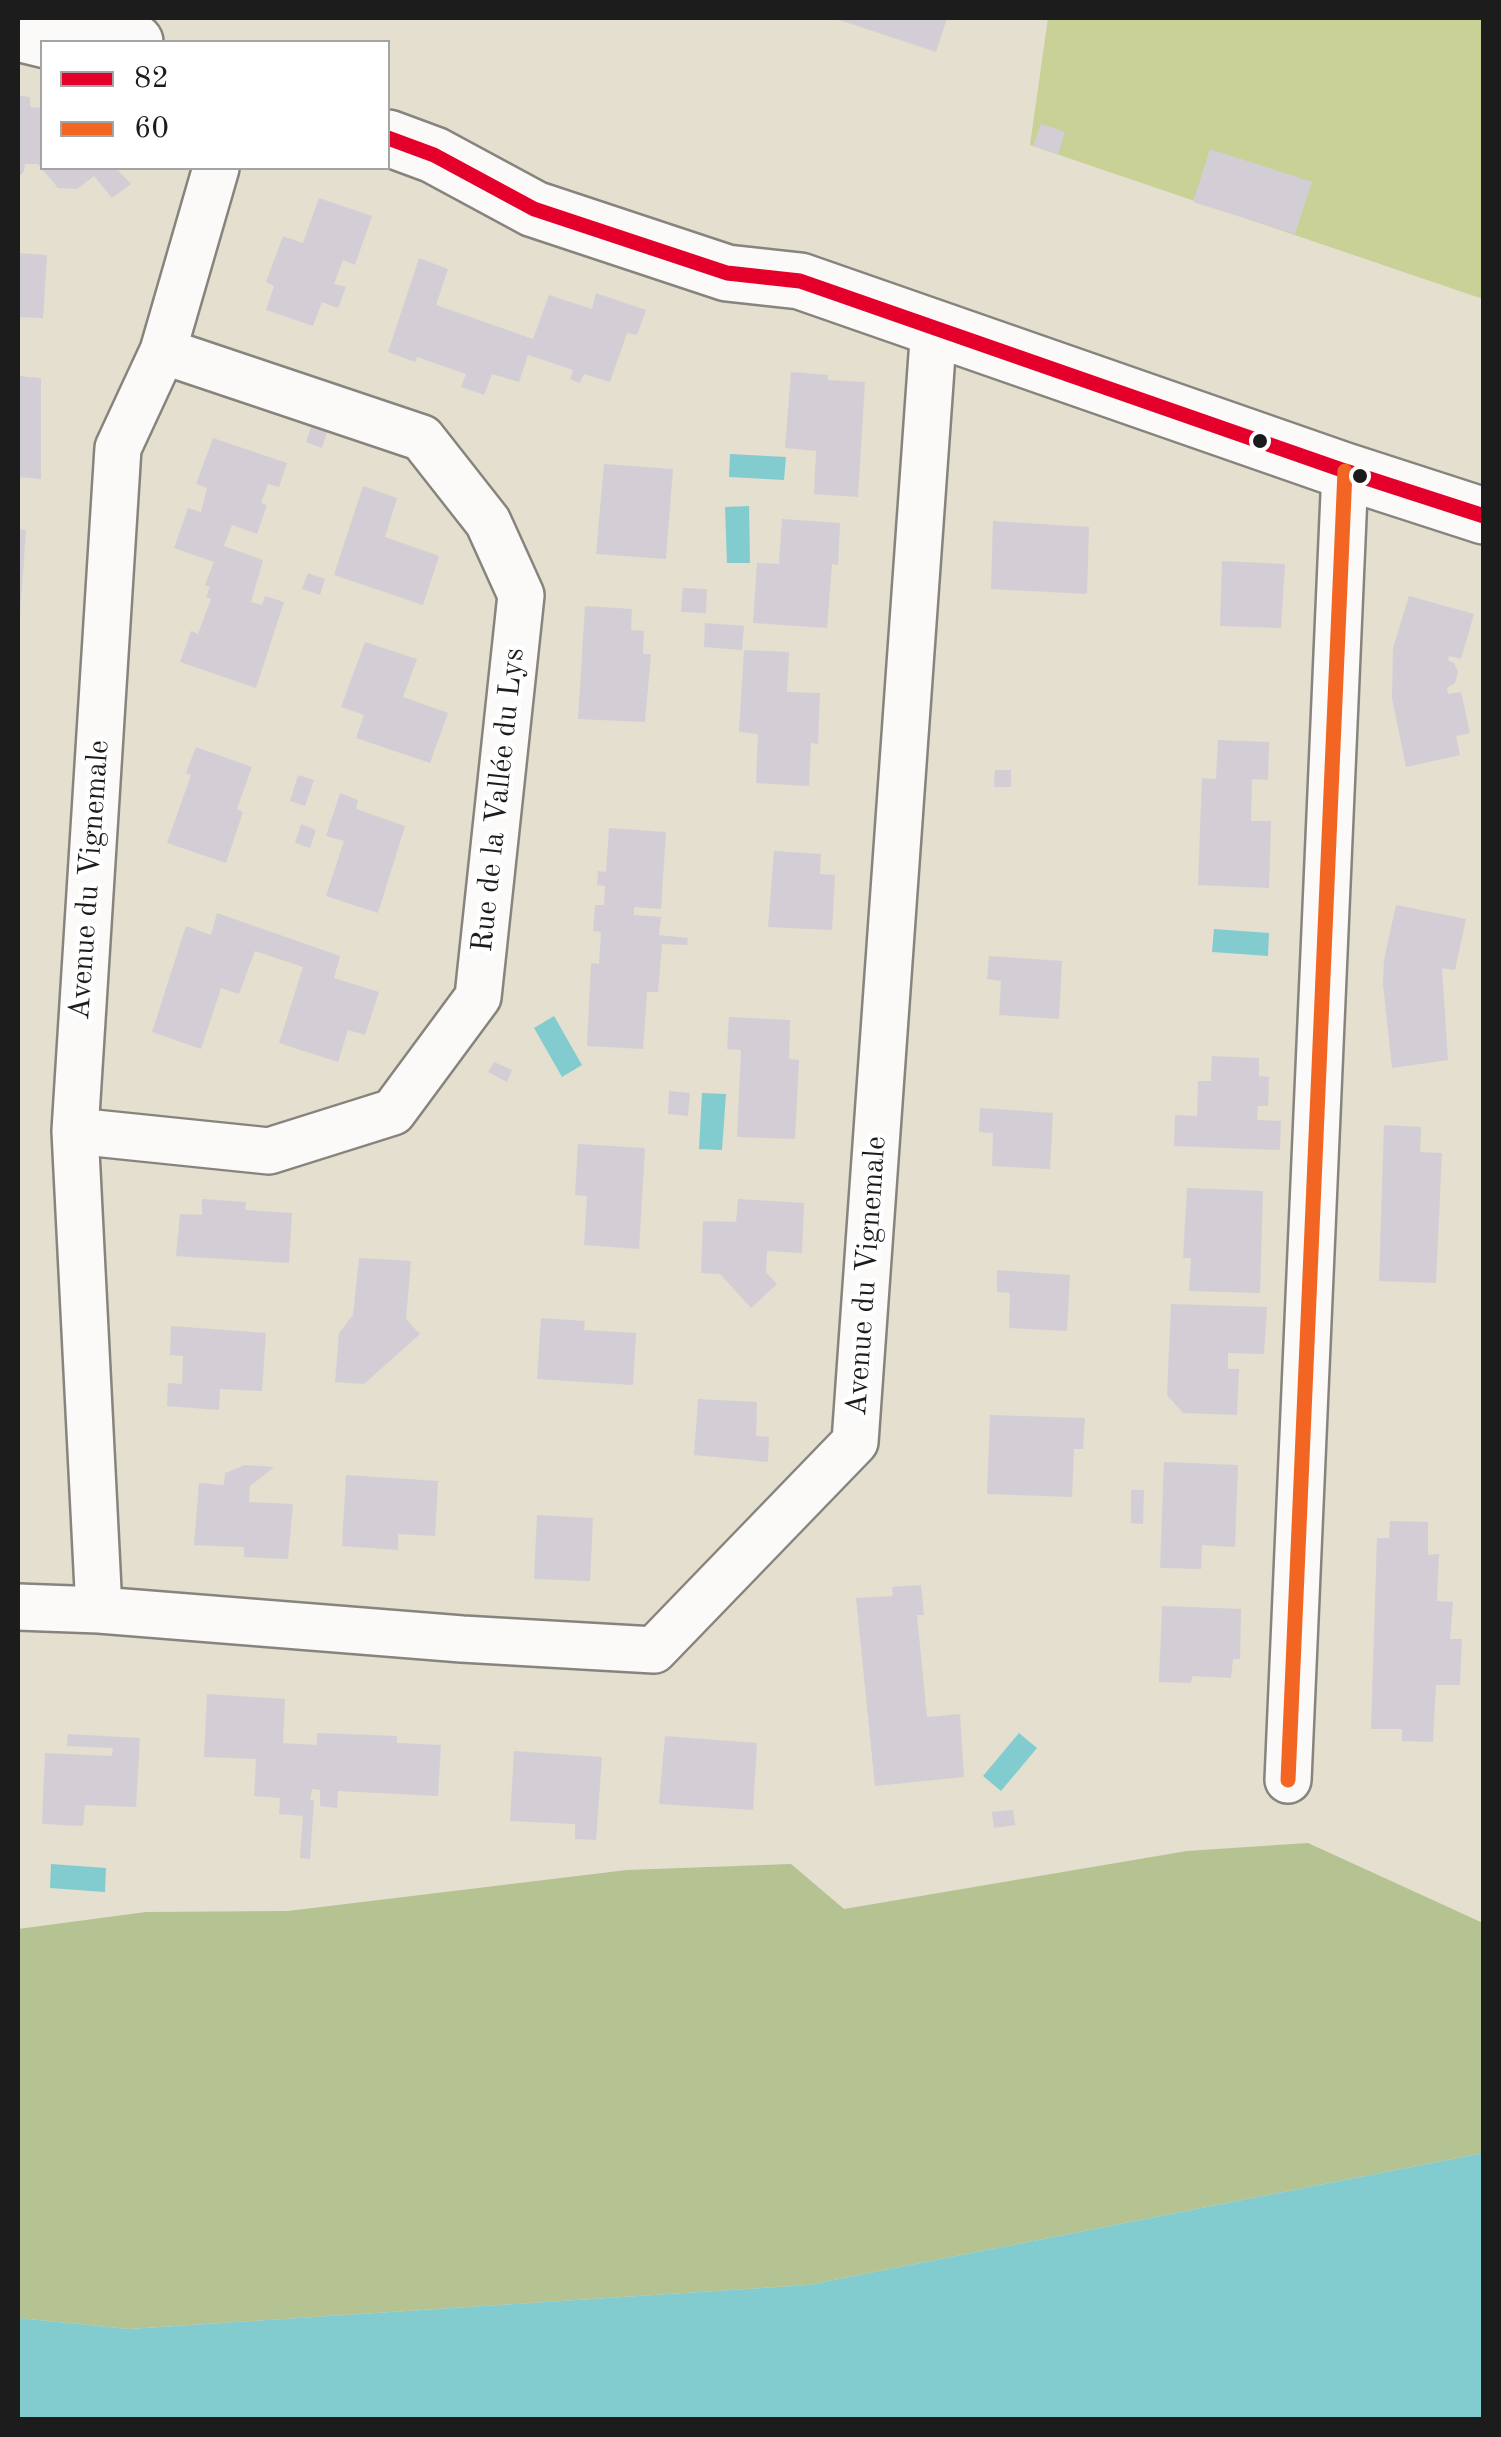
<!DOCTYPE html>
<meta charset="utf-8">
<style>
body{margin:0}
#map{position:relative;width:1501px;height:2437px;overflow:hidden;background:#e4dfcf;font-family:"Old Standard TT",serif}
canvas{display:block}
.frame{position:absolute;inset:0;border:20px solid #1c1c1c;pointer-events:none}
.legend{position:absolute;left:40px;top:40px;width:350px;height:130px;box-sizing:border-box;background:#fff;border:2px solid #a4a4a4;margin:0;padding:12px 18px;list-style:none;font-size:30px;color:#1c1c1c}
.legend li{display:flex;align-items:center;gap:20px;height:50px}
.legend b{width:50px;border:2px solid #a4a4a4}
</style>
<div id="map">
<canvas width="1501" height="2437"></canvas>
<div class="frame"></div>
<ul class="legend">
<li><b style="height:12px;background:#e4002b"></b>82</li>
<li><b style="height:12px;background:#f26522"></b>60</li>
</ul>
</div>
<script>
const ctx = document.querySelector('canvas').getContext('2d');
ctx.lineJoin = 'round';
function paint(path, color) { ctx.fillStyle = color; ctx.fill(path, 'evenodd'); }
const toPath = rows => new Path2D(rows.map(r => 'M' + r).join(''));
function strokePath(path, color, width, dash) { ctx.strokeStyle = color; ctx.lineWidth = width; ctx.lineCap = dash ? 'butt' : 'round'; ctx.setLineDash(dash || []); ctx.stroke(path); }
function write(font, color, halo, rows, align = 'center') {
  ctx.font = font + ' "Old Standard TT",serif'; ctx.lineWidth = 9; ctx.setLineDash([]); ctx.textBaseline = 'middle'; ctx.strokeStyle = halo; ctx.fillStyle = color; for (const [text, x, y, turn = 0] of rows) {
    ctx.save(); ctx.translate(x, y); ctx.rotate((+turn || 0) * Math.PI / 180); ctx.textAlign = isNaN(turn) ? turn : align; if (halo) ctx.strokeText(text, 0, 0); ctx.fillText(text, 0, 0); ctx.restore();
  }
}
const green = toPath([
 [1048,18,1483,18,1483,299,1030,145]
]);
const forest = toPath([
 [1308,1843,1483,1923,1483,2153,808,2285,129,2329,18,2318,18,1929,146,1912,288,1911,627,1870,791,1864,844,1909,1187,1851]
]);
const water = toPath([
 [730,454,786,457,784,480,729,477],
 [749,506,750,563,727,563,725,507],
 [1214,929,1269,933,1268,956,1212,952],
 [554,1016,582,1065,562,1077,534,1028],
 [702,1093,726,1094,722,1150,699,1149],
 [1019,1733,1037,1748,1001,1791,983,1776],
 [51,1864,106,1868,105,1892,50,1888],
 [1483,2153,1483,2419,18,2419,18,2318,129,2329,808,2285]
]);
const building = toPath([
 [833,18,947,18,936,52],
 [18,96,30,97,30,107,42,108,42,168,116,168,131,184,112,198,94,176,77,189,58,188,38,164,25,164,24,171,18,178],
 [1041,124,1065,132,1058,154,1033,146],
 [1210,149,1312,182,1295,234,1193,202],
 [319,198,372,216,355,265,343,260,334,284,346,287,338,308,322,302,313,326,266,310,274,286,266,282,283,236,303,243],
 [18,253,47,255,43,318,18,317],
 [419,258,448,269,436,305,533,339,549,295,592,309,596,293,646,310,637,335,627,333,610,382,584,374,580,383,570,379,573,370,528,355,519,382,492,374,484,395,461,387,466,374,417,357,415,362,388,352],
 [791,372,828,375,828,380,865,382,858,497,814,494,816,451,785,448],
 [18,376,41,378,41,479,18,477],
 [311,427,327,432,322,448,306,442],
 [213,438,287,463,279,487,268,484,261,503,267,505,257,534,232,525,224,546,263,560,251,602,262,605,265,596,284,602,256,688,180,662,191,631,198,634,211,599,206,597,210,587,205,585,214,562,174,548,188,508,201,512,207,488,196,484],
 [604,464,673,469,666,559,596,554],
 [363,486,397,498,385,537,439,556,423,605,334,575],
 [782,519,840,523,838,565,832,564,827,628,753,623,757,563,779,564],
 [993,521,1089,527,1087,594,991,589],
 [18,529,26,530,20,614,18,614],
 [1222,561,1285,564,1281,628,1220,626],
 [308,573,325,579,320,595,302,589],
 [683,588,707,589,706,613,681,612],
 [1409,596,1474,614,1461,659,1449,656,1448,660,1454,663,1458,672,1455,683,1447,688,1448,694,1461,692,1470,733,1456,736,1460,755,1406,767,1392,698,1393,648],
 [585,606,632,609,631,630,644,631,643,654,651,654,645,722,578,719],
 [705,623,744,626,742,650,704,647],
 [365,642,417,659,403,697,448,713,430,763,356,738,364,715,341,707],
 [744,650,789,652,787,692,820,693,818,744,811,743,809,786,756,783,758,734,739,732],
 [1218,740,1269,742,1268,780,1252,779,1251,821,1271,821,1269,888,1198,885,1202,778,1216,779],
 [196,747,252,767,237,809,243,812,226,863,167,843,191,775,186,773],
 [995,770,1011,770,1011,787,994,787],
 [298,775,314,780,305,806,290,801],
 [340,793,358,800,356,809,405,826,378,913,326,896,344,841,326,836],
 [301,824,316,830,310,848,295,843],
 [609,828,666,832,661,909,634,907,634,915,661,917,659,935,688,938,687,945,662,944,658,992,647,992,643,1049,587,1046,591,963,599,964,601,932,593,931,595,905,604,905,605,886,597,885,598,871,606,872],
 [774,851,821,854,820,874,835,875,832,930,768,927],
 [1396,905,1466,919,1455,970,1442,968,1448,1060,1392,1068,1383,984,1384,960],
 [217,913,340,956,334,978,379,992,365,1035,348,1030,338,1062,279,1043,303,967,255,951,239,994,221,988,201,1049,152,1032,186,926,211,935],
 [989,956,1062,961,1059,1019,999,1015,1001,981,987,979],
 [729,1017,790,1020,789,1059,799,1060,795,1139,737,1137,741,1050,727,1049],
 [1212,1056,1259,1058,1259,1076,1269,1077,1268,1106,1258,1106,1257,1120,1281,1121,1280,1150,1174,1146,1175,1115,1197,1116,1198,1081,1211,1081],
 [494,1062,512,1070,507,1082,488,1072],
 [669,1091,690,1093,688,1116,668,1114],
 [980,1108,1053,1113,1050,1169,992,1166,993,1133,979,1132],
 [1384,1125,1421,1127,1420,1152,1442,1153,1436,1283,1379,1281],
 [578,1144,645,1148,639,1249,584,1245,587,1196,575,1195],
 [1187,1188,1263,1191,1260,1293,1189,1291,1191,1258,1183,1258],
 [202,1199,246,1202,245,1210,292,1213,289,1263,176,1256,180,1214,202,1215],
 [738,1199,804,1203,802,1253,767,1251,766,1272,777,1284,751,1308,720,1274,701,1273,703,1221,736,1222],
 [359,1258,411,1261,406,1319,420,1334,364,1384,335,1382,339,1333,353,1315],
 [997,1270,1070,1275,1067,1331,1009,1328,1010,1293,997,1292],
 [1171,1304,1267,1307,1264,1354,1228,1353,1228,1369,1239,1369,1237,1415,1183,1413,1167,1395],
 [541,1318,585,1321,584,1330,636,1333,633,1385,537,1379],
 [171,1326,266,1333,262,1391,220,1389,219,1410,167,1406,168,1383,182,1384,183,1356,170,1355],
 [698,1399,757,1402,756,1436,769,1437,768,1462,694,1455],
 [990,1415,1085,1418,1083,1449,1074,1449,1072,1497,987,1494],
 [1164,1462,1238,1465,1235,1547,1202,1545,1201,1569,1160,1568],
 [245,1465,274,1467,250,1486,249,1502,293,1504,288,1559,244,1557,244,1547,194,1545,199,1483,224,1485,225,1473],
 [346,1475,438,1481,435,1536,398,1534,398,1550,342,1546],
 [1131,1490,1144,1490,1143,1524,1131,1523],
 [537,1515,593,1518,590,1581,534,1579],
 [1390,1521,1428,1522,1428,1555,1439,1554,1437,1601,1453,1602,1450,1639,1462,1639,1460,1685,1436,1685,1433,1742,1402,1741,1402,1729,1371,1729,1377,1538,1389,1538],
 [921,1585,924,1615,917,1615,927,1717,960,1714,964,1777,875,1786,856,1598,893,1596,892,1587],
 [1162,1606,1241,1609,1240,1659,1233,1659,1231,1678,1192,1676,1191,1683,1159,1682],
 [207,1694,285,1699,283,1743,317,1745,317,1733,397,1736,397,1743,441,1745,438,1796,338,1791,337,1808,320,1806,320,1790,312,1789,310,1800,314,1800,310,1859,300,1858,303,1816,279,1814,280,1798,254,1796,256,1759,204,1757],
 [68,1734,140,1738,136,1807,85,1805,83,1826,42,1824,45,1753,112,1756,113,1748,67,1746],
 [665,1736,757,1743,753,1810,659,1804],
 [514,1751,602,1757,596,1840,575,1839,575,1824,510,1821],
 [1013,1810,1015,1825,994,1828,992,1812]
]);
const minor = toPath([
 [75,1131,269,1151,393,1112,478,997,521,595,488,522,422,438,163,351],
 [18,1607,99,1610,462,1639,654,1650,855,1442,934,326],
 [99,1610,75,1131,118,448,163,351,216,168],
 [1288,1780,1345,471]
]);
const tertiary = toPath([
 [76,18,135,42],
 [18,33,55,42],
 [388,138,434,155,534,209,727,273,800,281,1345,471,1484,516]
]);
const bus1 = toPath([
 [388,138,434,155,534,209,727,273,800,281,1345,471,1484,516]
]);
const bus2 = toPath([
 [1288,1780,1345,471]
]);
const markers = [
 [1260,441,9,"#1c1c1c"],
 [1360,476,9,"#1c1c1c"]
];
const streetNames = [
 ["Rue de la Vallée du Lys",499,800,-84],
 ["Avenue du Vignemale",90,880,-86],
 ["Avenue du Vignemale",867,1276,-86]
];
paint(green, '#c9d197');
paint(forest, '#b5c291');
paint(water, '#82cccf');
paint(building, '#d3ced5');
strokePath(minor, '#86847c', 50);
strokePath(tertiary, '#86847c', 60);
strokePath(minor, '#fbfaf8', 45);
strokePath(tertiary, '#fbfaf8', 55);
strokePath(bus1, '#e4002b', 15);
strokePath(bus2, '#f26522', 15);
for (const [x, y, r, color] of markers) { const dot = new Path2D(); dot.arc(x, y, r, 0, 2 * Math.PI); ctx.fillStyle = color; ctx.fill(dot); strokePath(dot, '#fff', 4); }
write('30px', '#1c1c1c', '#fff', streetNames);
</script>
